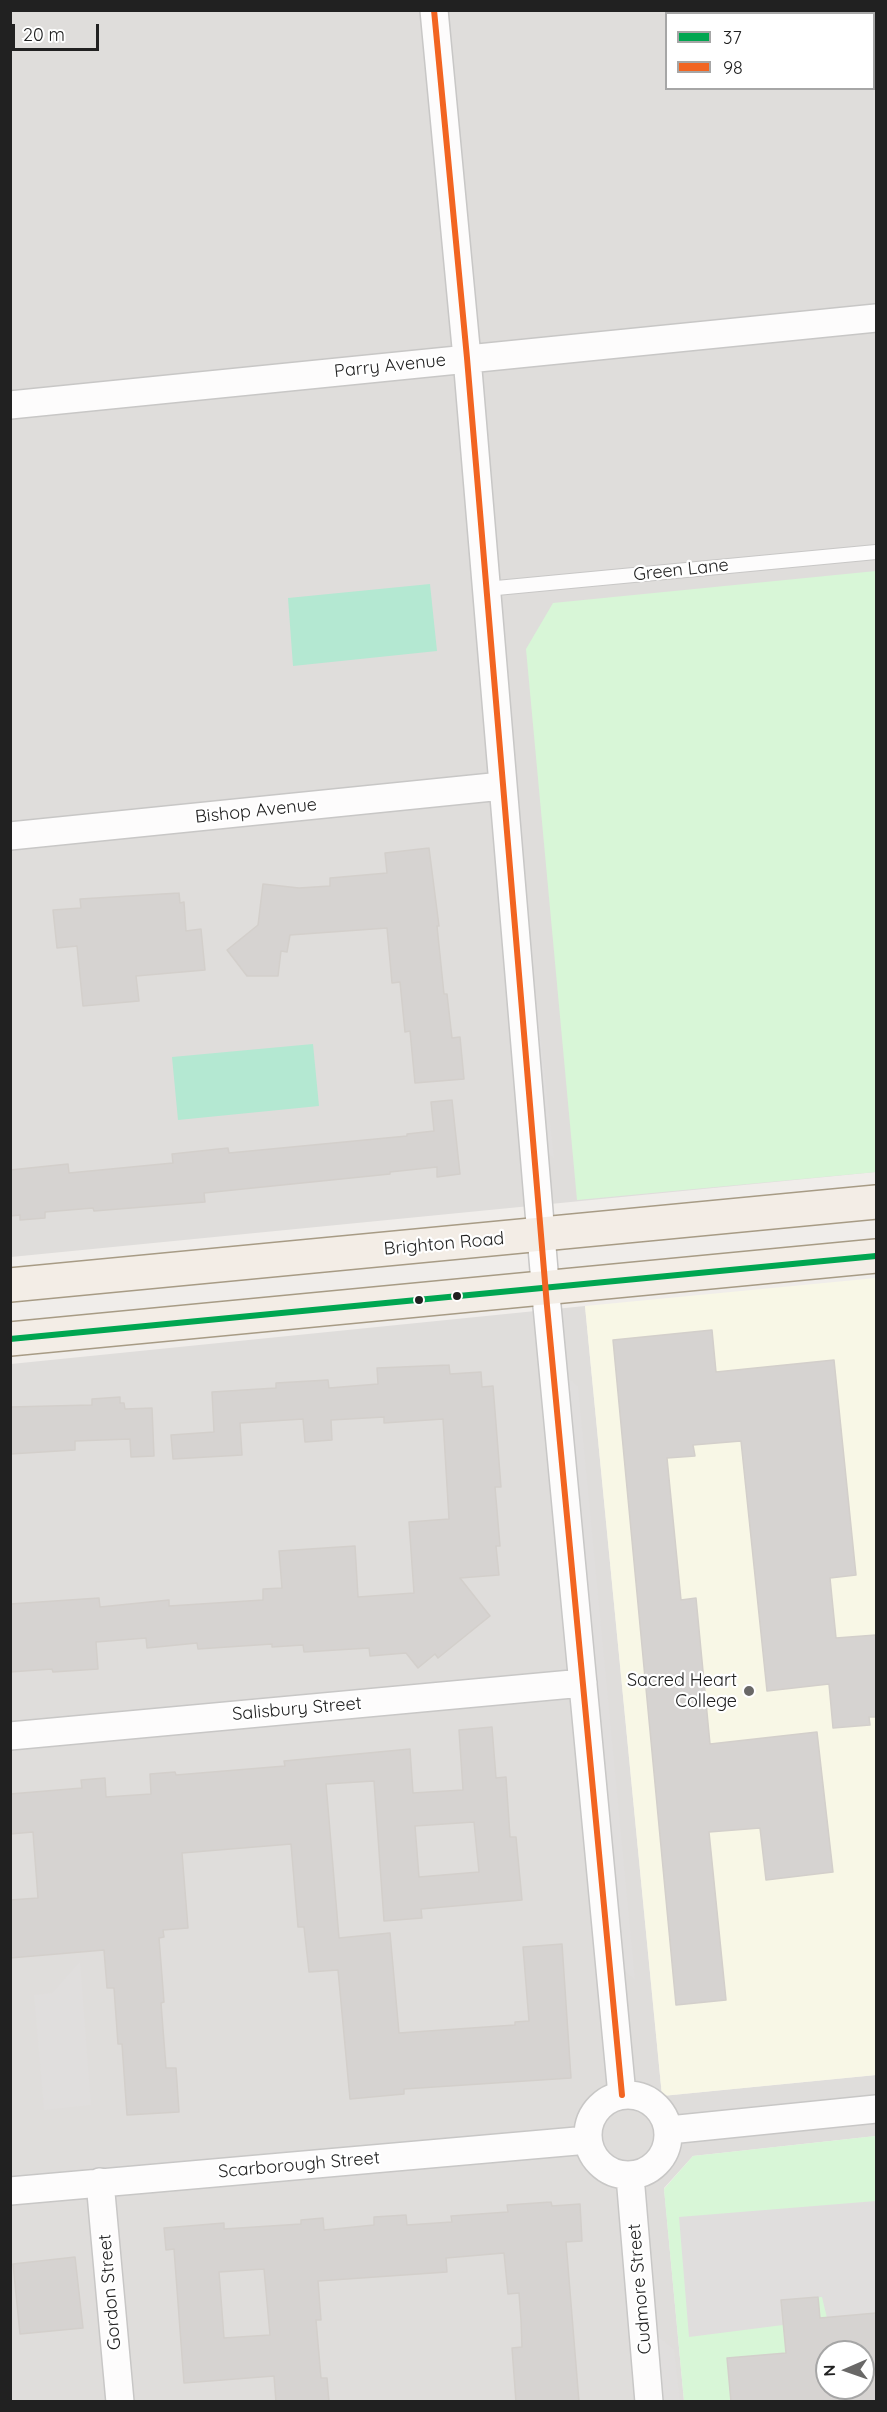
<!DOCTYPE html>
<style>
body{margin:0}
#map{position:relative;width:887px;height:2412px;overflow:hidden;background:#f0edea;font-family:Quicksand,sans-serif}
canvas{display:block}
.frame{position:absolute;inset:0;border:12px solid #212121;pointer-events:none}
.legend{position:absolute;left:665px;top:12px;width:210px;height:78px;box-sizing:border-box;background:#fff;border:2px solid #a6a6a6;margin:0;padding:8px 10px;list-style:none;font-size:18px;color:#212121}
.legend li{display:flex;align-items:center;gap:12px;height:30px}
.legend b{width:30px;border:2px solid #a6a6a6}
.north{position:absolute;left:815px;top:2340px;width:60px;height:60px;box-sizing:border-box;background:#fff;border:2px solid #a6a6a6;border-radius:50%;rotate:268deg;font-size:16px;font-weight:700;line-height:24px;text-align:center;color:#212121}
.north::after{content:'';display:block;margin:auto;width:21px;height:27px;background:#696867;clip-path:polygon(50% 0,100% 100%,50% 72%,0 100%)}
.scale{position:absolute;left:12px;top:24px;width:87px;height:27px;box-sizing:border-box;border:3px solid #212121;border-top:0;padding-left:8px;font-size:18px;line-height:21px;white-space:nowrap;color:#212121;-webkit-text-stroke:4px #fff;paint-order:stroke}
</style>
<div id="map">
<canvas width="887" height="2412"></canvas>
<div class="frame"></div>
<ul class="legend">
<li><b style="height:8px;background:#00a651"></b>37</li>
<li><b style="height:8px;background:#f26522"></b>98</li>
</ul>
<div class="north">N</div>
<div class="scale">20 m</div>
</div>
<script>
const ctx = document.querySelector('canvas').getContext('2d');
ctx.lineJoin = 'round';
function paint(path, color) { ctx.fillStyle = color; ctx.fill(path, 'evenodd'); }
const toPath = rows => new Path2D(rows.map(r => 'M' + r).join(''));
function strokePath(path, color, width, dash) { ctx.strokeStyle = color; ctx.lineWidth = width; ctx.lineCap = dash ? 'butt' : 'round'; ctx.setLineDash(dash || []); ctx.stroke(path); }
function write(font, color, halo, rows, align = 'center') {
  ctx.font = font + ' Quicksand,sans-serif'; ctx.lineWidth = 4.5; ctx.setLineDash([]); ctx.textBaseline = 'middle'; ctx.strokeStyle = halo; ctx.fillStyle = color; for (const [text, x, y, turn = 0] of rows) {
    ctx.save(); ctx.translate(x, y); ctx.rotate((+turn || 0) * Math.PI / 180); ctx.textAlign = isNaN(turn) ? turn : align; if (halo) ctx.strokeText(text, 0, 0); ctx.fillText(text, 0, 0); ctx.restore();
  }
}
const residential = toPath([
 [11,11,876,11,876,1172,11,1257],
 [666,14,874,14,874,88,666,88],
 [585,1306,662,2096,876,2075,876,2136,693,2156,664,2188,684,2401,11,2402,11,1364]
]);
const education = toPath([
 [876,1278,876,2075,662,2096,585,1306]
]);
const park = toPath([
 [876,571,876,1172,577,1200,526,649,553,603],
 [876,2136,876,2401,684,2401,664,2189,693,2156],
 [827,2352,863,2352,863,2388,827,2388]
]);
const pitch = toPath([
 [430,584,437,651,293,666,288,598],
 [313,1044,319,1106,178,1120,172,1057]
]);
const parking = toPath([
 [514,947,532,959,554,1158,535,1145],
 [556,1368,578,1386,635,1980,612,1961],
 [80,1961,91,2105,44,2110,34,1995,52,1993],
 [876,2201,876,2313,827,2318,822,2297,782,2300,783,2325,689,2337,679,2217],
 [650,2330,674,2349,680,2401,657,2401]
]);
const building = toPath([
 [429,848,439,926,437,926,444,994,447,994,452,1038,460,1037,464,1079,415,1083,410,1031,405,1032,400,982,392,983,387,928,290,935,287,952,281,951,278,976,247,976,227,950,258,925,263,884,299,888,330,886,330,878,387,873,385,853,429,848],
 [179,893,180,903,184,902,186,931,201,929,205,970,136,976,139,1001,83,1006,77,946,57,948,53,910,81,908,80,899,179,893],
 [452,1100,460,1174,437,1177,437,1167,390,1172,390,1174,204,1193,205,1202,94,1211,93,1208,45,1212,45,1218,20,1220,20,1215,10,1216,10,1170,68,1164,69,1173,173,1163,172,1154,228,1148,229,1153,407,1136,407,1134,434,1131,431,1102,452,1100],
 [712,1330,716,1372,834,1360,856,1575,830,1578,836,1638,876,1635,876,1717,869,1717,870,1725,833,1728,829,1684,767,1691,741,1441,693,1445,695,1456,667,1458,681,1600,696,1598,710,1744,817,1732,833,1872,766,1880,760,1828,709,1832,726,2000,676,2005,613,1340,712,1330],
 [449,1365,450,1374,481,1372,482,1387,493,1386,501,1487,495,1487,500,1546,496,1546,499,1575,460,1578,490,1616,438,1658,435,1654,418,1668,406,1653,370,1656,369,1648,304,1652,303,1645,272,1647,272,1644,198,1649,197,1643,147,1648,146,1638,96,1642,98,1669,53,1672,52,1669,10,1672,10,1604,99,1598,100,1607,169,1600,169,1606,263,1600,263,1589,282,1588,279,1551,355,1546,358,1597,414,1593,409,1522,449,1519,443,1419,384,1423,384,1417,331,1420,332,1440,305,1442,303,1419,240,1423,242,1455,173,1459,171,1435,214,1432,212,1392,276,1388,276,1383,328,1380,329,1388,378,1384,377,1368,449,1365],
 [120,1397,120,1403,124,1403,125,1409,152,1408,154,1456,131,1457,130,1439,75,1441,75,1450,10,1454,10,1407,92,1405,92,1399,120,1397],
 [492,1727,496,1778,506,1777,510,1837,516,1837,522,1900,421,1909,422,1918,384,1921,374,1781,326,1784,339,1938,390,1933,399,2033,515,2025,515,2022,529,2021,523,1947,562,1944,571,2078,404,2089,404,2094,350,2099,338,1970,309,1972,304,1927,298,1927,291,1844,182,1853,188,1928,163,1930,164,1937,159,1938,164,2002,161,2003,166,2068,176,2068,179,2112,127,2115,122,2044,118,2044,114,1988,107,1988,104,1950,10,1958,10,1900,38,1898,33,1832,10,1834,10,1794,82,1788,81,1780,105,1778,106,1797,151,1794,150,1774,175,1772,176,1775,285,1766,284,1761,410,1749,413,1793,463,1790,459,1730,492,1727],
 [474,1822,479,1872,419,1877,415,1826,474,1822],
 [551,2202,552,2206,580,2204,582,2241,566,2242,579,2402,516,2402,512,2348,522,2347,521,2320,519,2293,508,2294,504,2253,446,2258,447,2272,318,2281,321,2320,316,2320,321,2378,327,2378,329,2402,276,2402,274,2376,184,2383,174,2249,166,2250,164,2228,224,2223,224,2229,301,2224,301,2220,323,2218,324,2230,374,2225,374,2217,406,2215,407,2225,452,2222,451,2216,508,2212,507,2205,551,2202],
 [264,2269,270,2335,224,2338,219,2272,264,2269],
 [75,2257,83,2328,20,2334,13,2264,75,2257],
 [818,2297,820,2318,876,2313,876,2402,731,2402,727,2358,786,2353,781,2300,818,2297],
 [827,2352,863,2352,863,2388,827,2388,827,2352]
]);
const service = toPath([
 [486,589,876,552]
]);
const minor = toPath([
 [434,10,467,358,547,1306,622,2095],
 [10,405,876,318],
 [10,836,502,786],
 [10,1736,583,1683],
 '588 2135a40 40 0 1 1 80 0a40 40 0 1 1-80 0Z',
 [669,2130,876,2109],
 [630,2176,649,2402],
 [100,2182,120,2402],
 [10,2191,588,2140]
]);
const primary = toPath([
 [10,1285,876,1202],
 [10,1339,876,1256]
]);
const bus1 = toPath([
 [10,1339,876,1256]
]);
const bus2 = toPath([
 [434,10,467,358,547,1306,622,2095]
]);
const markers = [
 [457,1296,5,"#212121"],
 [419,1300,5,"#212121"],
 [749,1691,6,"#696867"]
];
const streetNames = [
 ["Parry Avenue",390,366,-6],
 ["Green Lane",681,570,-6],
 ["Bishop Avenue",256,811,-6],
 ["Brighton Road",444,1244,-5],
 ["Salisbury Street",297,1709,-5],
 ["Scarborough Street",299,2165,-5],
 ["Cudmore Street",640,2289,-95],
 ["Gordon Street",110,2292,-95]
];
const poiNames = [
 ["Sacred Heart",737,1681],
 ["College",737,1702]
];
paint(residential, '#dfdddb');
paint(education, '#f8f7e6');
paint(park, '#d8f6d7');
paint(pitch, '#b4e8d2');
paint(parking, '#e0dedd');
paint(building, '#d6d3d1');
strokePath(building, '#d3cfcb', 1.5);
strokePath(service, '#c8c7c6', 16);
strokePath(minor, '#c8c7c6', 30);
strokePath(primary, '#a79b85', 36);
strokePath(service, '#fdfcfc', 14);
strokePath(minor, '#fdfcfc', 27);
strokePath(primary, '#f3ede6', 33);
strokePath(bus1, '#00a651', 6);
strokePath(bus2, '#f26522', 6);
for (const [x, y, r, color] of markers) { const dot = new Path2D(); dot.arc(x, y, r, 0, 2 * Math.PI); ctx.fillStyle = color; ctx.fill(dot); strokePath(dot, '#fff', 2); }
write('18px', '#212121', '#fff', streetNames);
write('18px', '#212121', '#fff', poiNames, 'right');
</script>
